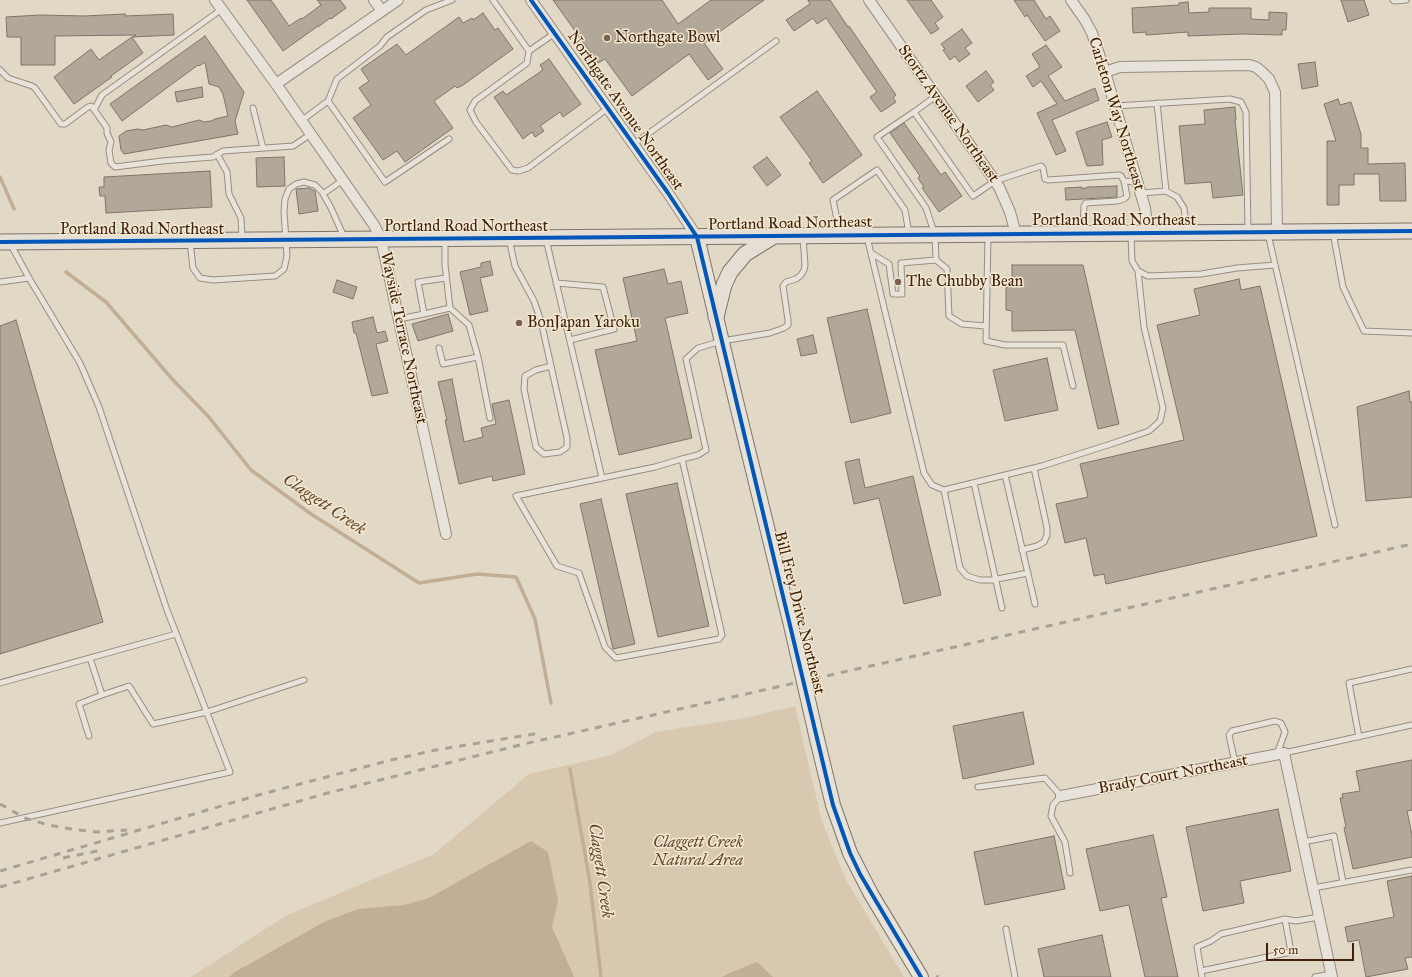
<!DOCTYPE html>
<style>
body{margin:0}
#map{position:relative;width:1412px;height:977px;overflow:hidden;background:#e2d8c6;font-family:"IM FELL Great Primer",serif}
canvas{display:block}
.scale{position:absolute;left:1266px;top:943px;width:88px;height:18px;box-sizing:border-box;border:2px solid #402109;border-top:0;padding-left:5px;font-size:12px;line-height:14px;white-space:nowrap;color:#402109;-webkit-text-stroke:3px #f4e8d2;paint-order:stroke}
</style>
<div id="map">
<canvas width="1412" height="977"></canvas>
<div class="scale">50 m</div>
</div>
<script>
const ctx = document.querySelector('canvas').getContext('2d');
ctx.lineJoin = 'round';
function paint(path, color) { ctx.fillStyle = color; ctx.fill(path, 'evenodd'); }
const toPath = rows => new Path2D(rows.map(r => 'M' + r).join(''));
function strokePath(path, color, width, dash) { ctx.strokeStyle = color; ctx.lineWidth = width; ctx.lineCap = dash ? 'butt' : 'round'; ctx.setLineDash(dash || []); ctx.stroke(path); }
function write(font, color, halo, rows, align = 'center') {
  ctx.font = font + ' "IM FELL Great Primer",serif'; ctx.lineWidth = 3; ctx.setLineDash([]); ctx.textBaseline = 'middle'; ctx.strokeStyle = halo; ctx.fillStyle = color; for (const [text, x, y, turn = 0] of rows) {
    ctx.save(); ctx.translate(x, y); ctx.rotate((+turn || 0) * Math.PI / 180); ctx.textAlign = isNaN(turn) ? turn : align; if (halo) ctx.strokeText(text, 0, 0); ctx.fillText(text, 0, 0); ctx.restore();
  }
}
const green = toPath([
 [795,706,822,822,846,880,904,977,191,977,287,915,434,854,529,774,611,755,656,732,745,718]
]);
const water = toPath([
 [531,841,548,852,558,901,552,927,574,977,229,977,235,972,324,922,358,909,404,905,429,898],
 [757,962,773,977,722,977,730,973]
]);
const stream = toPath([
 [0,177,14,209],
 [66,272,106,302,173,380,208,416,251,470,311,514,419,583,477,574,516,577,535,619,551,703],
 [570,769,590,883,601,977]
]);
const building = toPath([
 [247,0,271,0,289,26,301,18,302,19,321,5,317,0,340,0,346,8,331,19,330,18,318,27,318,26,283,51,247,0],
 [553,0,662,0,678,24,711,0,764,0,704,43,723,69,708,80,689,54,632,96,605,59,598,63,553,0],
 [808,0,830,0,848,27,849,26,896,95,893,98,896,102,881,112,870,97,877,92,826,18,817,24,813,18,794,31,786,20,810,4,808,0],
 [907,0,931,0,943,17,935,23,939,29,931,34,907,0],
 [1014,0,1034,0,1046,19,1050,16,1060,31,1045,41,1027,15,1025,17,1014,0],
 [1341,0,1364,0,1369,15,1348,22,1341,0],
 [1188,2,1189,13,1209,12,1209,8,1251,8,1251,19,1269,20,1269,12,1287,13,1286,30,1282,30,1282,35,1242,34,1188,36,1188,32,1146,35,1146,32,1133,33,1132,8,1179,5,1179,3,1188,2],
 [483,13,495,30,498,28,513,49,463,85,457,88,455,86,434,101,453,128,405,162,397,151,383,160,353,118,371,105,359,88,369,81,361,69,397,44,406,55,459,17,463,23,472,18,473,20,483,13],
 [125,14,125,16,173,14,174,35,133,37,136,35,55,36,55,65,21,65,21,37,7,37,6,17,40,15,84,16,125,14],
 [962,29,972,43,965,48,970,54,959,62,955,56,950,60,943,50,945,49,941,44,962,29],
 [205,36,244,92,235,121,238,134,124,154,121,150,119,136,126,131,138,129,143,130,166,125,172,127,199,120,204,122,211,121,215,119,228,116,223,94,219,87,209,84,205,62,199,66,198,65,122,121,110,104,205,36],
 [132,37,143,53,111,76,112,77,74,104,54,77,91,49,99,60,132,37],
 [1046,45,1062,67,1048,76,1065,101,1095,88,1099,100,1052,120,1066,151,1056,155,1037,113,1057,104,1041,81,1033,87,1026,76,1040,67,1032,54,1046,45],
 [549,59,581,104,563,117,560,112,540,126,544,131,535,137,532,132,523,139,494,97,503,91,506,95,543,70,540,65,549,59],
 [1315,62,1318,86,1302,89,1298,64,1315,62],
 [986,71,994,82,990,85,994,90,978,102,966,86,986,71],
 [202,87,203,97,177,102,175,92,202,87],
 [817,91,862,155,823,183,809,163,812,161,780,117,817,91],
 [1338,99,1340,105,1351,102,1361,134,1361,148,1368,148,1368,164,1405,163,1406,201,1380,201,1379,174,1354,174,1354,185,1339,185,1339,205,1327,205,1327,141,1336,141,1324,104,1338,99],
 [1235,107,1236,120,1235,120,1243,195,1213,198,1211,182,1185,184,1179,126,1205,124,1204,110,1235,107],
 [1107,122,1112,137,1102,140,1103,165,1087,166,1076,132,1107,122],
 [904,123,941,175,945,172,962,196,939,212,922,188,924,187,918,178,920,176,890,133,904,123],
 [284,157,285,186,257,187,256,158,284,157],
 [767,157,781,175,767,186,753,167,767,157],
 [210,171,212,207,106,213,105,196,100,196,99,187,104,187,104,177,210,171],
 [1117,186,1117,197,1116,197,1066,200,1065,188,1082,187,1082,189,1088,187,1117,186],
 [309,188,315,191,318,211,299,214,296,189,309,188],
 [490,261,493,275,480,278,488,311,470,315,460,272,481,267,481,263,490,261],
 [1012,265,1083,265,1119,424,1098,429,1075,330,1012,331,1012,311,1006,310,1006,287,1012,287,1012,265],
 [664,269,668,284,681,281,688,313,665,318,692,438,619,455,595,350,637,341,623,278,664,269],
 [1239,279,1241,290,1260,286,1317,536,1106,584,1104,574,1094,576,1086,538,1065,543,1056,504,1088,497,1080,464,1184,440,1157,325,1200,315,1194,289,1239,279],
 [337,280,357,287,353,299,333,292,337,280],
 [867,309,891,413,851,423,827,318,867,309],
 [448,314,453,331,418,341,412,324,448,314],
 [373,317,377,333,385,331,388,341,376,344,388,393,372,396,356,333,354,333,352,322,373,317],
 [16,320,103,622,0,654,0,326,16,320],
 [813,335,817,353,801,356,797,339,813,335],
 [1047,358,1058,410,1005,421,993,370,1047,358],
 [452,379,464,442,483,437,481,428,496,424,492,404,509,400,525,474,493,481,492,476,459,484,445,420,447,420,438,382,452,379],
 [1409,391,1410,402,1412,402,1412,497,1366,501,1357,407,1409,391],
 [859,459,865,488,913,476,941,595,904,604,879,498,854,504,845,462,859,459],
 [677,483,709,626,658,637,626,494,677,483],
 [601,499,635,644,613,649,580,504,601,499],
 [1023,712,1034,764,963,779,953,726,1023,712],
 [1412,760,1412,810,1407,811,1412,835,1412,857,1353,869,1344,828,1346,827,1340,798,1343,798,1342,794,1360,791,1356,771,1412,760],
 [1278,809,1291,871,1240,881,1244,903,1203,911,1186,827,1278,809],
 [1153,835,1167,897,1161,898,1178,977,1145,977,1129,905,1100,911,1086,849,1153,835],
 [1054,836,1065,889,985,905,974,852,1054,836],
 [1412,876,1412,957,1405,958,1408,969,1366,977,1359,940,1348,942,1345,927,1394,917,1387,881,1412,876],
 [1102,935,1111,977,1044,977,1038,949,1102,935]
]);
const path = toPath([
 [936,977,938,976,939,977]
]);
const lane = toPath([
 [493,0,529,51,555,33],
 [1393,0,1394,1,1406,0],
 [529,51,527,63,475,101,470,110,476,122,512,170,518,171,528,168,608,108],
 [0,70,8,78,32,86,35,88,61,124,65,124,88,107,91,106,93,108,107,128,107,133,111,142,109,150,111,163,115,167,162,161,213,157,223,151,293,146,311,134],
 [328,101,337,79,380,46,387,37,426,10,452,0],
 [1157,103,1166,191],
 [1115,106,1230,99,1241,102,1246,112,1248,231],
 [253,108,263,148],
 [94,110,102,95,222,9],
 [914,112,936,96],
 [301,121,328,101,385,182,449,139],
 [634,144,776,41],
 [217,154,227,172,229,194,241,218,242,238],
 [1124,181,1138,182],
 [1141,193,1166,191,1177,197,1184,208,1187,232],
 [323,194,343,180],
 [1333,232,1343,287,1364,331,1412,333],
 [840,234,833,200,877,170,905,210,909,234],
 [1268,234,1335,525],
 [988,235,986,341,1005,345,1063,345,1073,386],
 [1131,235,1132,261,1138,271,1148,276,1201,274,1237,268,1275,265],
 [867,237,924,473,932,485,944,490,1042,466,1111,444,1149,431,1160,421,1163,408,1144,327,1138,271],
 [509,239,515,266,534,301,541,321,567,438,567,447,560,452,544,454,536,447,524,389,525,376,536,370,551,366],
 [546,239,602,478],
 [445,240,445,265,450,308,469,325,478,357,490,418],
 [190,241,193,268,200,278,213,280,275,276,284,269,287,256,284,212,285,199,289,189,296,184,304,182,315,185,322,192,331,208,344,237],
 [871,253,889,264,893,294,902,294,901,263,936,260],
 [446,278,418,282,424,314,450,308],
 [0,282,29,278,11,245],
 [556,283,603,287,614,329,570,340],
 [399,319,424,314],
 [986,326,962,324,949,316,947,269,936,260,935,235,926,208,877,137,914,112,973,196,995,181,1041,166,1043,168,1045,179,1048,180,1119,175,1121,176,1124,181,1127,196,1124,199,1117,201,1086,203,1084,206,1083,232],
 [439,348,443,364,478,357],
 [682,459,722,635,719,639,616,658,605,647,579,573,557,566,516,496,655,467,682,459,698,455,706,450,686,359,698,348,722,341,770,333,784,328,788,325,788,320,783,286,786,282,796,279,801,275,804,270,805,265,803,237],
 [1005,475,1035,604],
 [974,483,1002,608],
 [944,490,960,568,967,576,980,580,992,580,1028,573],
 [1022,550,1037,546,1044,542,1047,535,1047,528,1034,468],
 [0,683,176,634],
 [102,695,129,686,153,724,207,712,304,680],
 [89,736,79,704,102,695,90,658],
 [1359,737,1349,683,1412,669],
 [1284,753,1412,725],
 [1235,763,1229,735,1232,731,1275,721,1281,723,1285,732,1277,754],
 [978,787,1045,778,1061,796,1053,805,1051,816,1065,842,1070,873],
 [0,823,230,772,167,610,99,407,80,363,29,278],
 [1303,842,1334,836,1343,882],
 [1313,888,1412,870],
 [1006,929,1015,977],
 [1201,971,1291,952,1285,919],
 [1202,977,1197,947,1211,941,1221,934,1285,919,1296,921,1319,917],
 [1315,977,1331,974]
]);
const street = toPath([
 [215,0,276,84,374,225,381,239,446,534],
 [374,0,382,11],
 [531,0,668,193,697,237],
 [869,0,999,187,1010,212,1016,234],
 [1071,0,1085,20,1092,33,1105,72,1145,208,1148,234],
 [1105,72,1120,67,1249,65,1256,67,1262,72,1269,79,1275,92,1277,232],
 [276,84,398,0],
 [1061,796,1284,753,1332,977]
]);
const secondary = toPath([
 [697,237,736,401,790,621],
 [817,739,833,805,850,853,871,894,921,977]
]);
const primary = toPath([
 [0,242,1412,231],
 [716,317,724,285,730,272,745,254,774,236]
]);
const rail = toPath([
 [0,804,25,818,48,825,71,829,96,832,127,830],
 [63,858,102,850],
 [0,871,262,794,391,760,436,750,540,733],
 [0,887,324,794,524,744,1412,544]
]);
const secondaryBridge = toPath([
 [790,621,817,739]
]);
const cycleway = toPath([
 [531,0,668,193,697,237,833,805,850,853,860,874,921,977],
 [0,242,1412,231]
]);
const markers = [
 [607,38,4,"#79614b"],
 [898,282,4,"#79614b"],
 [519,323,4,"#79614b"]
];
const poiNames = [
 ["Northgate Bowl",615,38],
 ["The Chubby Bean",906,282],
 ["BonJapan Yaroku",527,323]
];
const streetNames = [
 ["Northgate Avenue Northeast",625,111,55],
 ["Stortz Avenue Northeast",948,114,55],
 ["Carleton Way Northeast",1116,114,73],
 ["Portland Road Northeast",1114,221],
 ["Portland Road Northeast",790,224,-1],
 ["Portland Road Northeast",466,227],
 ["Portland Road Northeast",142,230],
 ["Wayside Terrace Northeast",403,338,78],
 ["Bill Frey Drive Northeast",799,613,76],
 ["Brady Court Northeast",1173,775,-11]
];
const parkNames = [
 ["Claggett Creek",698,843],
 ["Natural Area",698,861]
];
const waterNames = [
 ["Claggett Creek",324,505,34],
 ["Claggett Creek",600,871,82]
];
paint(green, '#d8c8af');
paint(water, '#c1ae94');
strokePath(stream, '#c1ae94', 3.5);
paint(building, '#b1a89a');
strokePath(building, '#7f7468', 1);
strokePath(lane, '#978d80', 7);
strokePath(street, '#978d80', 12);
strokePath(secondary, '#7f7468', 16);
strokePath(primary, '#7f7468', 17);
strokePath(path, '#a8a198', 2, [3, 2]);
strokePath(lane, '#e8e3da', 5);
strokePath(street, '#e8e3da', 10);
strokePath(secondary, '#e8e3da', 14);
strokePath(primary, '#e4ded4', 15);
strokePath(rail, '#a8a198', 3, [7, 7]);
strokePath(secondaryBridge, '#7f7468', 16, []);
strokePath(secondaryBridge, '#e8e3da', 14);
strokePath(cycleway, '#0057b8', 4);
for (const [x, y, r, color] of markers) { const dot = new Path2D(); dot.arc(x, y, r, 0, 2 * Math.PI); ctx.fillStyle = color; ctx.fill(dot); strokePath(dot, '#f4e8d2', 1.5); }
write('16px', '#402109', '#f4e8d2', poiNames, 'left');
write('16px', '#402109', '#f4e8d2', streetNames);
write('italic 16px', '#64482e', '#f4e8d2', parkNames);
write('italic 17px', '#62462c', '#f4e8d2', waterNames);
</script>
